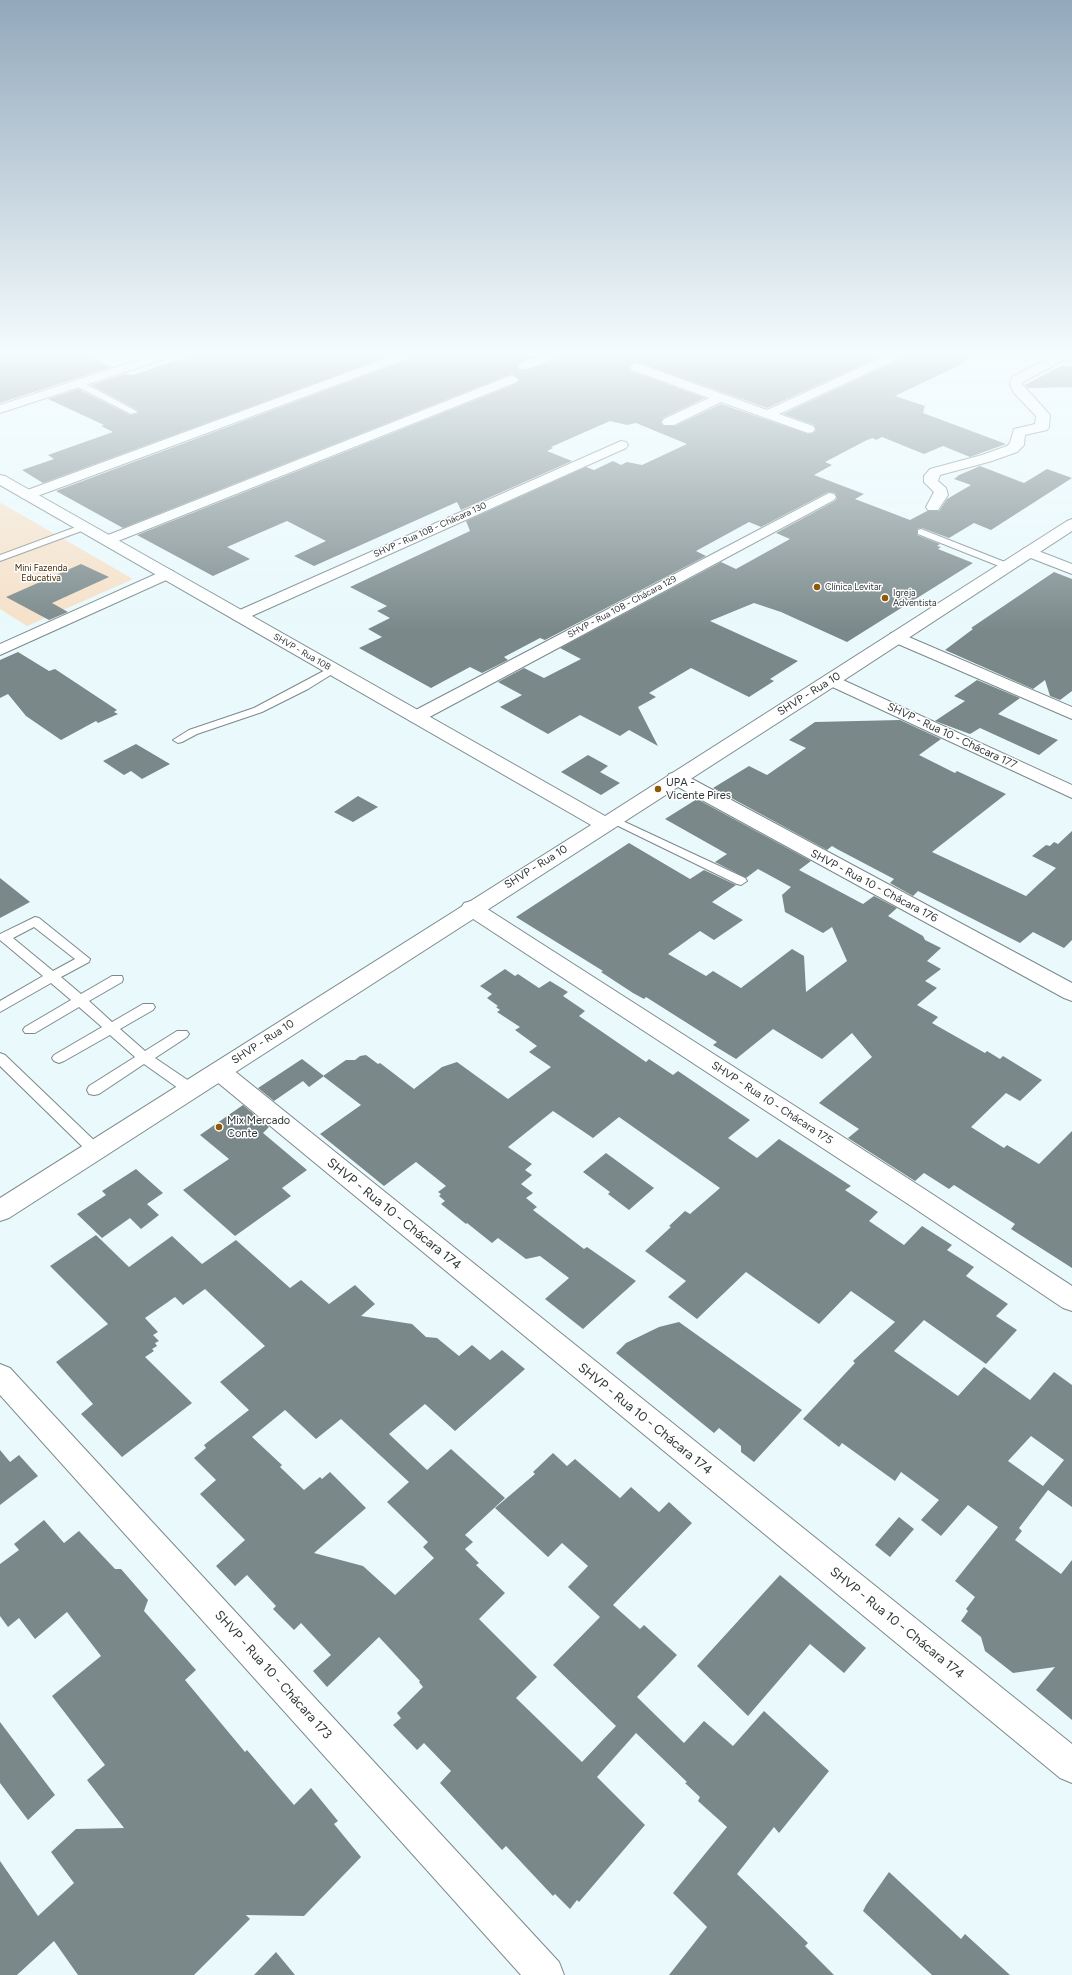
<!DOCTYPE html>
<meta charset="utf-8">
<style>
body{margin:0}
canvas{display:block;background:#e9f9fc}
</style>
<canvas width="1072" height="1975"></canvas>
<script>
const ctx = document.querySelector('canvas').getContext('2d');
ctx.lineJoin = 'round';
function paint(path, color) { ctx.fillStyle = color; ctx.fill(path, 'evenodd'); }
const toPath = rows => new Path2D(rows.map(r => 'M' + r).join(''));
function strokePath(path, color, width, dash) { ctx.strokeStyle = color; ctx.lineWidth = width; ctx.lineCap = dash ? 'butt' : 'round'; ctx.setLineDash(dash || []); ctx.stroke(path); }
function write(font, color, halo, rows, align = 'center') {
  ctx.font = font + ' Figtree,sans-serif'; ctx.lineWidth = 3; ctx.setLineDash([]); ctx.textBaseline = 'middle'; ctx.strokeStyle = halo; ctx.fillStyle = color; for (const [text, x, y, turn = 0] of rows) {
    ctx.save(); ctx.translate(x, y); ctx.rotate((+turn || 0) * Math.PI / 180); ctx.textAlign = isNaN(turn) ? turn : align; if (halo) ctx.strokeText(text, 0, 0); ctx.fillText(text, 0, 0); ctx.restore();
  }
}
const green = toPath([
 [0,503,1,503,133,579,27,626,0,609]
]);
const building = toPath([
 [0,356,86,356,111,367,0,403],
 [190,356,389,356,43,483,22,470,54,459,48,455,113,432,101,426,104,425,48,399,78,389,130,415,138,413,139,411,91,385,125,374,133,375],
 [409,356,537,356,520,362,517,365,520,370,528,370,555,360,557,356,882,356,767,408,640,363,635,362,629,367,631,371,705,398,663,418,661,423,664,426,675,426,721,404,808,434,813,433,816,430,814,425,783,414,899,360,901,356,975,356,958,363,962,364,895,396,925,406,923,413,1006,444,970,457,943,446,924,454,882,437,876,440,873,438,867,440,825,462,832,465,814,475,864,494,855,499,910,520,927,511,939,511,947,499,971,485,954,479,958,476,957,476,980,466,1024,483,1047,469,1072,478,991,530,974,523,949,538,922,528,917,529,917,535,940,544,937,546,941,547,938,549,973,563,847,642,781,612,754,603,710,621,798,661,770,679,774,681,749,697,691,668,649,693,656,697,638,707,658,746,629,730,620,736,580,715,548,734,500,707,522,695,498,682,524,668,544,678,581,659,560,648,721,562,736,569,790,539,776,533,835,501,837,498,835,493,828,492,761,527,749,522,696,551,706,556,545,640,540,638,504,657,508,660,482,673,470,667,431,688,359,648,382,637,368,629,390,618,377,611,387,606,350,587,470,531,466,521,586,467,594,470,613,461,621,465,627,462,642,465,687,444,636,423,627,425,610,421,551,447,553,448,547,451,572,461,461,510,457,502,314,566,294,556,326,541,287,521,227,547,250,559,213,576,137,535,518,383,519,379,511,374,123,528,56,491,407,360],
 [1061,366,1072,366,1072,387,1028,388,1025,385],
 [81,564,109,577,52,603,68,612,49,620,6,597],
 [1054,572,1072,579,1072,691,1060,700,1050,696,1045,680,1033,689,945,650,973,629,971,628],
 [18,652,49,671,55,669,117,710,114,712,118,714,98,723,96,721,61,740,26,716,8,694,0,698,0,660],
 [977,680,1020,698,998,714,1058,740,1039,755,980,728,970,734,935,721,965,701,954,696],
 [900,720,941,739,919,755,955,773,957,771,1006,794,932,852,1026,896,1056,868,1032,856,1046,845,1050,846,1054,842,1058,844,1072,831,1072,940,1064,948,1033,932,1020,943,918,891,913,896,890,883,894,879,837,849,832,846,827,850,713,788,749,766,767,775,806,748,789,740,815,722],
 [136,744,170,764,142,779,131,771,124,775,103,761],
 [588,755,608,766,600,772,620,783,601,795,561,772],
 [358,796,378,807,353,822,334,812],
 [697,799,811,861,799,870,863,904,874,896,897,908,888,916,923,936,925,940,941,948,927,961,941,969,925,981,937,988,917,1005,938,1017,932,1023,985,1053,987,1051,1000,1059,1003,1056,1042,1080,1020,1101,1006,1093,971,1127,1004,1148,1007,1145,1039,1164,1072,1131,1072,1268,1011,1229,1015,1224,954,1185,949,1189,924,1173,915,1181,848,1138,859,1129,819,1103,872,1057,852,1033,822,1059,773,1029,736,1059,713,1045,717,1042,646,997,644,999,633,993,601,972,603,971,516,917,629,843,690,879,704,870,736,885,712,902,743,920,714,940,700,931,668,954,706,976,713,971,741,988,792,949,804,956,806,992,847,961,832,927,823,933,785,912,782,895,791,887,758,869,746,878,715,862,727,854,665,819],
 [0,878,30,902,0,918],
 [505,969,515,976,518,974,539,988,550,981,568,992,563,996,585,1011,579,1016,646,1062,649,1059,673,1075,678,1071,750,1120,728,1138,757,1158,779,1139,851,1186,845,1190,878,1212,869,1221,904,1245,922,1226,952,1245,947,1250,974,1267,966,1276,1008,1304,996,1316,1017,1330,986,1364,924,1320,894,1351,958,1396,984,1367,1030,1400,1054,1372,1072,1385,1072,1507,1048,1490,1019,1528,1022,1531,1015,1540,1061,1574,1072,1560,1072,1720,1036,1690,1055,1667,1013,1673,985,1651,981,1637,961,1621,968,1611,966,1609,975,1597,955,1581,998,1527,968,1505,941,1536,921,1520,939,1500,901,1472,895,1481,842,1443,839,1447,803,1419,855,1363,853,1361,895,1322,851,1291,819,1324,746,1272,697,1319,668,1297,686,1281,645,1251,671,1227,669,1226,685,1211,690,1214,720,1188,619,1117,593,1138,553,1111,508,1147,532,1164,525,1170,532,1175,521,1184,533,1193,526,1198,537,1207,533,1210,584,1249,587,1247,636,1281,583,1329,545,1299,569,1278,540,1256,526,1259,498,1238,492,1243,467,1223,466,1224,441,1204,445,1201,439,1196,441,1194,438,1192,446,1186,416,1162,384,1186,320,1134,361,1105,323,1076,346,1060,355,1060,360,1056,366,1055,378,1064,380,1063,414,1089,442,1067,457,1062,508,1099,551,1067,529,1052,537,1046,515,1030,520,1027,497,1012,500,1010,496,1007,498,1006,487,998,492,994,480,986],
 [1031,1436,1064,1460,1043,1486,1008,1461],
 [302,1059,324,1076,309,1087,303,1081,274,1101,258,1088],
 [243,1105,269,1127,263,1133,307,1170,282,1188,291,1196,235,1236,183,1190,229,1159,200,1135],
 [606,1153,654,1188,629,1210,608,1194,610,1192,583,1172],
 [136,1169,163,1193,147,1204,159,1215,141,1229,130,1218,102,1238,77,1214,106,1195,102,1191],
 [96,1235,129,1267,172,1236,202,1264,236,1240,290,1288,301,1280,329,1304,355,1285,375,1304,361,1316,412,1324,426,1337,437,1338,459,1356,472,1345,490,1360,502,1350,525,1369,455,1431,425,1404,389,1434,427,1470,451,1449,505,1498,465,1535,473,1542,465,1549,479,1563,476,1565,505,1593,479,1619,537,1677,516,1698,582,1762,616,1726,553,1665,600,1617,568,1587,588,1566,562,1543,548,1557,495,1508,535,1474,533,1472,553,1453,567,1466,575,1459,620,1498,631,1487,659,1512,669,1502,692,1523,613,1605,640,1629,644,1625,677,1655,637,1697,684,1743,704,1721,733,1746,764,1711,829,1771,779,1833,774,1827,737,1874,808,1943,805,1946,834,1975,669,1975,707,1927,673,1893,727,1827,698,1801,700,1797,685,1783,687,1782,636,1733,597,1777,645,1825,579,1902,577,1900,570,1909,555,1894,553,1896,506,1846,502,1850,440,1783,451,1771,424,1743,417,1750,393,1725,401,1718,397,1713,423,1687,419,1682,420,1681,379,1637,327,1687,313,1671,331,1655,301,1623,294,1630,273,1609,276,1606,247,1575,235,1586,216,1566,245,1540,200,1494,216,1480,194,1458,206,1448,204,1445,249,1410,220,1382,265,1346,205,1289,183,1305,175,1297,145,1318,158,1332,153,1335,159,1341,155,1343,157,1346,152,1349,154,1351,145,1357,192,1403,122,1457,81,1414,93,1404,56,1362,108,1324,50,1266],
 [285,1410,316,1439,341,1419,409,1482,387,1502,428,1542,423,1547,434,1558,395,1595,363,1566,314,1553,366,1508,330,1472,322,1479,320,1477,304,1490,280,1467,282,1465,252,1437],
 [679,1322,802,1410,754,1462,741,1452,741,1446,719,1428,714,1433,616,1353,626,1343,659,1327],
 [0,1450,10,1462,19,1455,38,1476,0,1505],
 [899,1517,914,1529,890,1557,875,1545],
 [44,1520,64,1543,79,1531,115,1569,121,1569,148,1600,144,1611,196,1670,185,1680,245,1752,247,1750,294,1805,311,1788,338,1821,334,1824,361,1857,304,1916,246,1915,250,1919,194,1975,78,1975,54,1941,17,1975,0,1975,0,1861,38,1916,74,1883,51,1852,76,1829,124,1828,87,1780,105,1765,52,1696,101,1656,67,1612,35,1639,19,1618,8,1627,0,1616,0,1564,19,1550,14,1544],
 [780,1575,866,1648,844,1673,810,1644,748,1716,697,1666],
 [0,1722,55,1795,28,1820,0,1783],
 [889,1872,961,1939,965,1934,1010,1975,932,1975,863,1911,866,1905],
 [276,1952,295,1975,254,1975]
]);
const lane = toPath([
 [74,381,80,381,138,412,131,414,74,385,74,381],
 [84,524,87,525,87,529,0,561,0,555,84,524],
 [921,529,1010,564,1012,566,1007,569,1004,568,918,534,918,530,921,529],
 [333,666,337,667,338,669,337,671,308,689,262,712,197,734,182,742,178,743,173,740,189,730,254,708,333,666],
 [612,816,745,878,747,881,741,885,737,884,608,821,606,819,612,816],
 [35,917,39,918,90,959,89,962,61,977,81,994,112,976,122,976,123,979,122,982,89,1001,112,1022,143,1004,153,1004,155,1007,153,1010,120,1029,145,1051,177,1031,187,1031,189,1034,187,1037,155,1058,195,1085,197,1089,195,1093,190,1094,185,1093,144,1064,99,1094,94,1095,89,1094,87,1090,89,1086,135,1057,110,1035,64,1061,59,1063,54,1061,52,1058,54,1055,102,1027,79,1007,35,1033,25,1033,23,1030,25,1027,71,1000,51,983,0,1012,0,1001,43,976,0,940,0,934,35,917],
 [34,927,75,959,53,971,13,938,34,927],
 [0,1053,5,1055,100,1146,102,1150,100,1154,95,1155,90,1154,0,1066,0,1053]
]);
const street = toPath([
 [150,356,167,356,165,359,0,413,0,405,150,356],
 [392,356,408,356,406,359,32,498,27,499,22,498,20,495,22,492,392,356],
 [540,356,556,356,554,359,528,369,520,369,518,366,520,363,540,356],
 [885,356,900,356,898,359,779,414,813,426,815,429,813,432,808,433,721,402,674,425,664,425,662,422,664,419,709,398,632,370,630,367,636,363,640,364,767,410,885,356],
 [1054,356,1072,356,1072,359,1062,361,1023,382,1022,384,1050,415,1049,427,1047,430,1025,435,1024,445,1017,452,992,461,940,475,938,481,946,488,948,495,938,510,928,510,926,507,934,492,924,482,924,476,930,469,982,455,1007,446,1010,443,1014,429,1035,424,1036,416,1014,393,1010,384,1011,380,1012,377,1054,356],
 [512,375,518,379,517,382,113,543,103,543,100,540,103,537,512,375],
 [621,441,626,442,628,445,626,448,245,619,239,621,233,619,231,616,233,613,621,441],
 [829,493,834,494,836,497,834,500,422,721,416,722,410,721,407,717,410,713,829,493],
 [1028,547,1072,564,1072,574,1023,555,1020,552,1023,549,1028,547],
 [167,569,173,571,175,574,173,577,0,655,0,644,167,569],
 [897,632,1072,707,1072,719,891,641,889,637,891,633,897,632],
 [832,675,1072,785,1072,798,826,684,823,680,826,676,832,675],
 [676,772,683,774,1072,983,1072,1001,1064,998,669,782,667,778,669,774,676,772],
 [471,901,478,903,926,1190,1072,1286,1072,1311,1063,1308,908,1204,464,913,461,908,464,903,471,901],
 [219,1063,227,1065,1072,1744,1072,1783,1060,1778,211,1077,207,1071,211,1065,219,1063],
 [0,1364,10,1368,559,1962,564,1975,521,1975,0,1395,0,1364]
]);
const secondary = toPath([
 [0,475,5,476,605,816,1067,521,1072,519,1072,531,838,684,9,1218,0,1221,0,1198,591,825,0,485,0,475]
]);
const markers = [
 [817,587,4,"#8d5b07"],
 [885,598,4,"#8d5b07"],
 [658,789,4,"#8d5b07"],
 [219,1127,4,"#8d5b07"]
];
const farStreetnames = [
 ["SHVP - Rua 10B - Chácara 130",430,530,-24],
 ["SHVP - Rua 10B - Chácara 129",622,607,-28],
 ["SHVP - Rua 10B",302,652,30]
];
const farParknames = [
 ["Mini Fazenda",41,568],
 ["Educativa",41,578]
];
const farPoinames = [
 ["Clínica Levitar",825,587],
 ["Igreja",893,593],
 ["Adventista",893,603]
];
const streetNames = [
 ["SHVP - Rua 10",809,694,-32],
 ["SHVP - Rua 10 - Chácara 177",952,736,25],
 ["SHVP - Rua 10",536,867,-32],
 ["SHVP - Rua 10 - Chácara 176",874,886,28],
 ["SHVP - Rua 10",263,1042,-33],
 ["SHVP - Rua 10 - Chácara 175",772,1103,33]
];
const poiNames = [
 ["UPA -",666,783],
 ["Vicente Pires",666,796],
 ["Mix Mercado",227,1121],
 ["Conte",227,1134]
];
const nearStreetnames = [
 ["SHVP - Rua 10 - Chácara 174",394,1214,39],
 ["SHVP - Rua 10 - Chácara 174",645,1419,39],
 ["SHVP - Rua 10 - Chácara 174",897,1623,39],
 ["SHVP - Rua 10 - Chácara 173",273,1675,48]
];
paint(green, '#f6e0c7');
paint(building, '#7a888a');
strokePath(lane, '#7b898c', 2);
strokePath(street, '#7b898c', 2);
strokePath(secondary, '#7b898c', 2);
paint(lane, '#fff');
paint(street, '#fff');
paint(secondary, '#fff');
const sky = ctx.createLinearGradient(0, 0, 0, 632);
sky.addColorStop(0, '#92a8bb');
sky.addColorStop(0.56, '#f5fcfe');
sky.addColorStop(1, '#f5fcfe00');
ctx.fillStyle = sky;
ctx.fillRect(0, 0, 1072, 632);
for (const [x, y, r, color] of markers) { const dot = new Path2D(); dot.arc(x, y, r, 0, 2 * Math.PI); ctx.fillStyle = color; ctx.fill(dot); strokePath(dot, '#fff', 1.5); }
write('9px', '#2f3637', '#fff', farStreetnames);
write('9px', '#432700', '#fff', farParknames);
write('9px', '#2f3637', '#fff', farPoinames, 'left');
write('11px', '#2f3637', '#fff', streetNames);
write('11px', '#2f3637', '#fff', poiNames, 'left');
write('13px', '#2f3637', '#fff', nearStreetnames);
</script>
